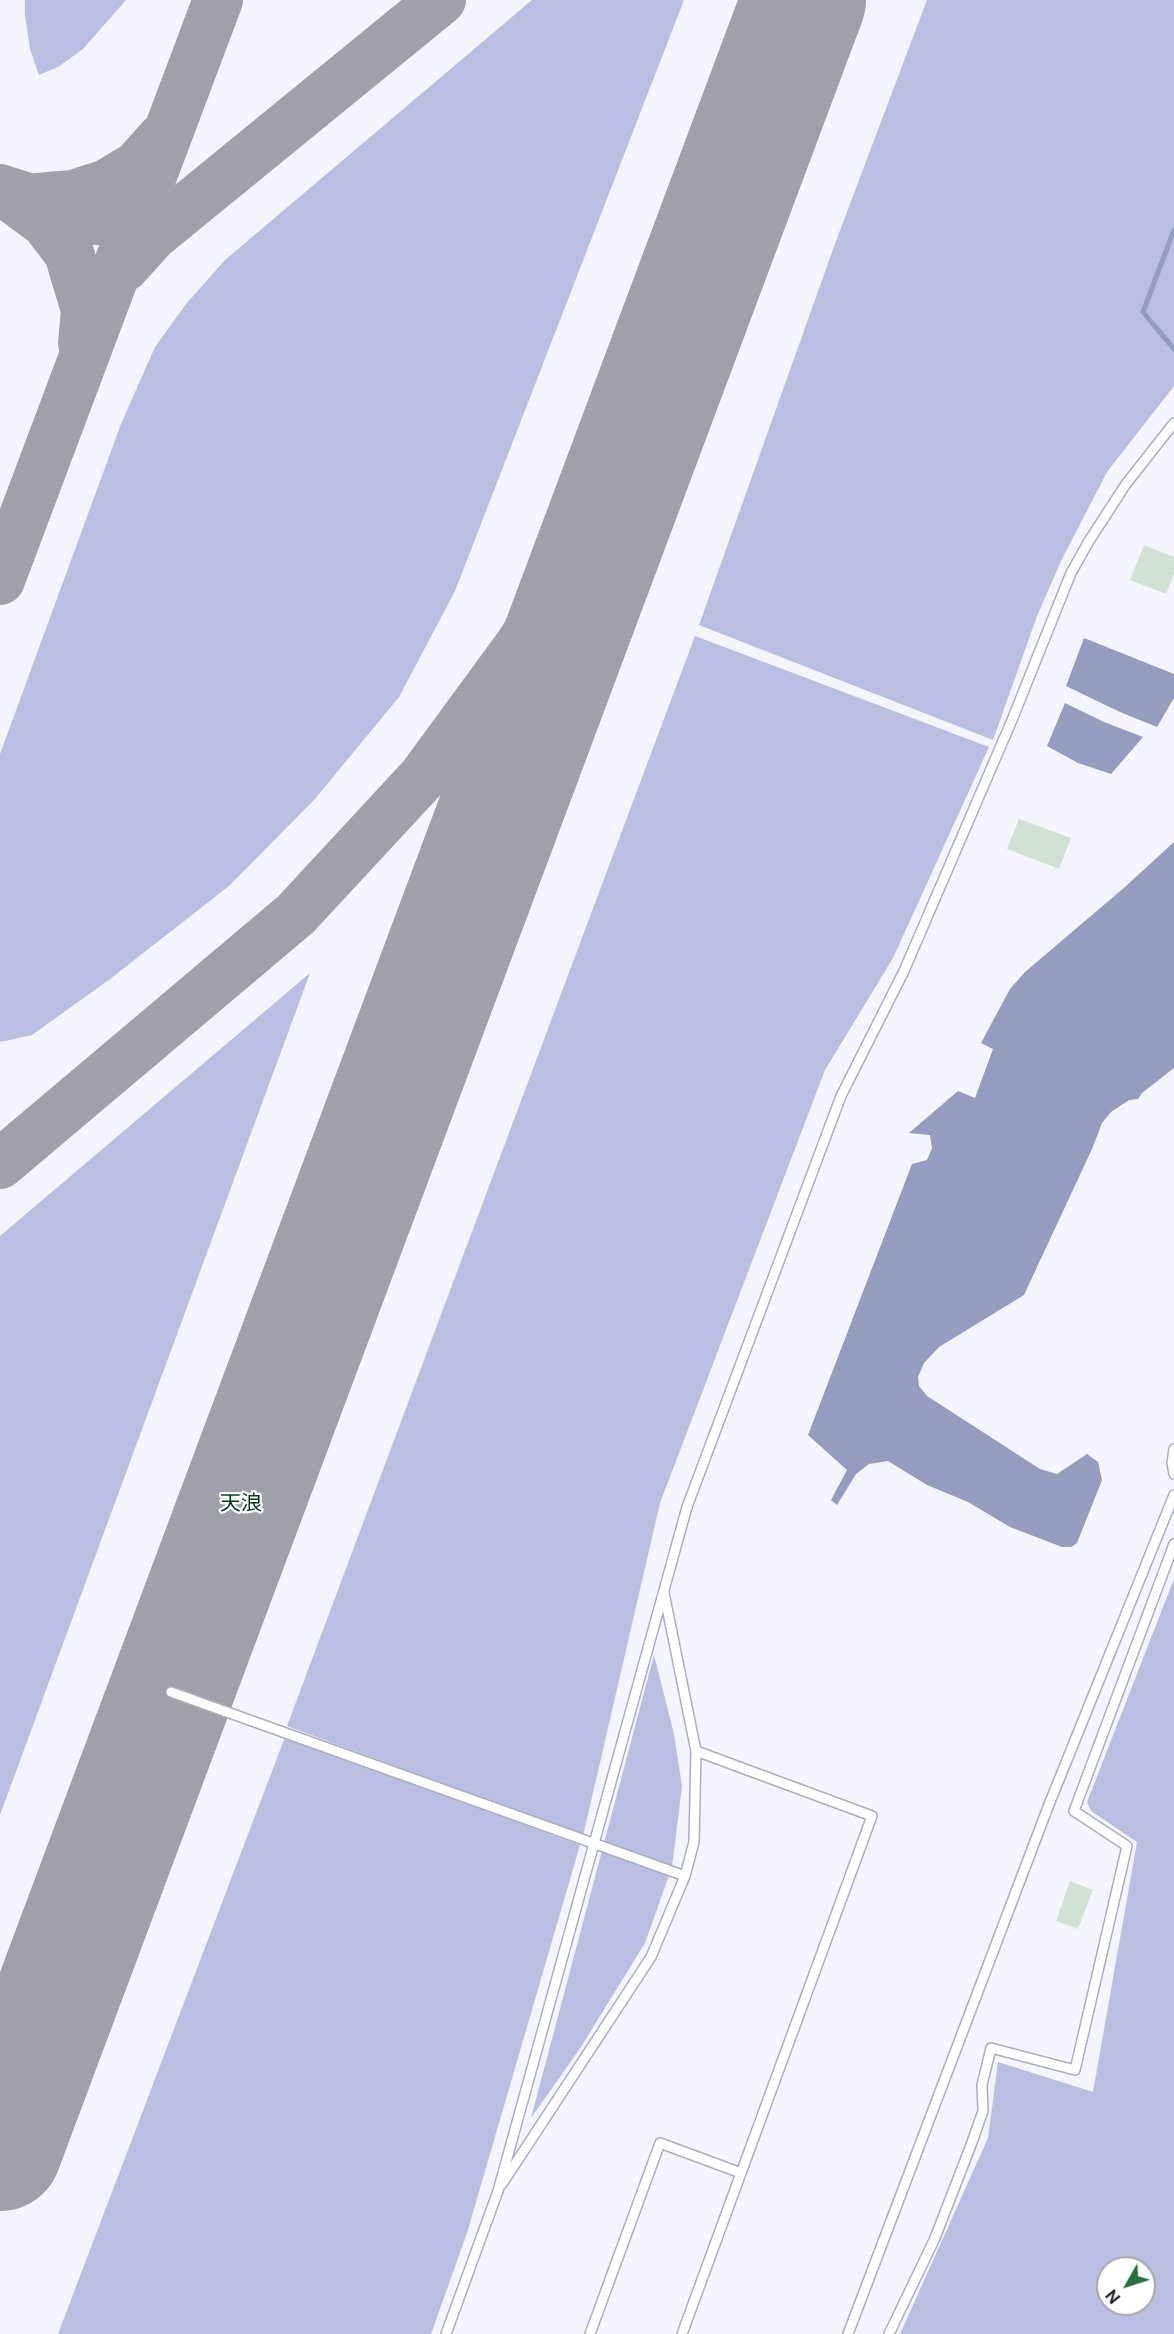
<!DOCTYPE html>
<meta charset="utf-8">
<style>
body{margin:0}
#map{position:relative;width:1174px;height:2334px;overflow:hidden;background:#f3f4fc;font-family:"Public Sans",sans-serif}
canvas{display:block}
.north{position:absolute;left:1096px;top:2256px;width:60px;height:60px;box-sizing:border-box;background:#fff;border:2px solid #a7a8ab;border-radius:50%;rotate:231deg;font-size:16px;font-weight:700;line-height:24px;text-align:center;color:#24252c}
.north::after{content:'';display:block;margin:auto;width:21px;height:27px;background:#24703e;clip-path:polygon(50% 0,100% 100%,50% 72%,0 100%)}
</style>
<div id="map">
<canvas width="1174" height="2334"></canvas>
<div class="north">N</div>
</div>
<script>
const ctx = document.querySelector('canvas').getContext('2d');
ctx.lineJoin = 'round';
function paint(path, color) { ctx.fillStyle = color; ctx.fill(path, 'evenodd'); }
const toPath = rows => new Path2D(rows.map(r => 'M' + r).join(''));
function strokePath(path, color, width, dash) { ctx.strokeStyle = color; ctx.lineWidth = width; ctx.lineCap = dash ? 'butt' : 'round'; ctx.setLineDash(dash || []); ctx.stroke(path); }
function write(font, color, halo, rows, align = 'center') {
  ctx.font = font + ' "Public Sans","Noto Sans JP",sans-serif'; ctx.lineWidth = 4.5; ctx.setLineDash([]); ctx.textBaseline = 'middle'; ctx.strokeStyle = halo; ctx.fillStyle = color; for (const [text, x, y, turn = 0] of rows) {
    ctx.save(); ctx.translate(x, y); ctx.rotate((+turn || 0) * Math.PI / 180); ctx.textAlign = isNaN(turn) ? turn : align; if (halo) ctx.strokeText(text, 0, 0); ctx.fillText(text, 0, 0); ctx.restore();
  }
}
const green = toPath([
 [25,0,126,0,83,49,58,67,39,75,30,49,25,15],
 [532,0,684,0,455,591,399,697,314,800,229,886,110,979,32,1035,0,1042,0,754,121,424,155,347,186,304,225,260],
 [927,0,1174,0,1174,386,1107,472,1061,561,1037,616,993,740,699,625,836,241],
 [695,636,989,747,893,958,825,1070,660,1503,583,1836,287,1726],
 [310,973,0,1815,0,1236],
 [1174,1579,1174,2334,900,2334,988,2138,998,2062,1093,2092,1137,1842,1091,1811,1087,1802],
 [1108,2268,1144,2268,1144,2304,1108,2304],
 [654,1655,674,1734,682,1786,672,1867,645,1943,579,2050,531,2118],
 [285,1737,580,1845,467,2233,431,2334,58,2334]
]);
const water = toPath([
 [1084,638,1174,674,1174,698,1157,727,1120,712,1066,686],
 [1065,703,1104,722,1143,737,1111,774,1078,763,1047,746],
 [1174,842,1174,1068,1142,1093,1138,1099,1129,1100,1111,1112,1102,1123,1092,1149,1024,1295,939,1347,924,1363,918,1377,919,1386,927,1396,1040,1469,1057,1474,1087,1454,1098,1462,1102,1480,1077,1543,1071,1547,1062,1547,1010,1527,968,1502,927,1485,888,1461,869,1464,856,1474,837,1505,831,1500,847,1470,808,1435,912,1164,927,1160,932,1148,930,1135,909,1133,958,1091,975,1098,993,1049,981,1043,1010,989,1025,972,1125,887]
]);
const stream = toPath([
 [1174,230,1143,312,1174,349]
]);
const taxiway = toPath([
 [0,189,97,220,135,220,165,210],
 [38,198,73,195,107,184,137,166,162,138],
 [15,200,46,223,69,253,86,310,83,343],
 [124,267,152,236,441,0],
 [0,580,218,0],
 [0,1164,296,914,423,777,519,646,623,484]
]);
const runway = toPath([
 [0,2149,804,0]
]);
const building = toPath([
 [1144,545,1174,557,1174,574,1166,594,1130,580],
 [1019,819,1071,838,1059,869,1007,849],
 [1070,1881,1093,1890,1078,1929,1056,1921]
]);
const lane = toPath([
 [1174,1449,1172,1463,1174,1474],
 [171,1692,685,1876],
 [502,2184,651,1957,685,1876,694,1842,696,1751,664,1593],
 [446,2334,498,2191,687,1507,841,1096,904,971,1012,720,1071,573,1089,541,1126,484,1174,423],
 [590,2334,660,2143,741,2173],
 [682,2334,872,1816,696,1751],
 [848,2334,1048,1807,1174,1495],
 [889,2334,935,2238,971,2145,983,2111,982,2085,991,2048,1075,2070,1127,1846,1074,1811,1174,1544]
]);
const quarterNames = [
 ["天浪",241,1504]
];
paint(green, '#babee2');
paint(water, '#969bc0');
strokePath(stream, '#969bc0', 5);
strokePath(taxiway, '#a0a0a8', 50);
strokePath(runway, '#a0a0a8', 124);
paint(building, '#d1e2d4');
strokePath(lane, '#abaec0', 12);
strokePath(lane, '#fff', 9);
write('21px', '#033b1a', '#fff', quarterNames);
</script>
